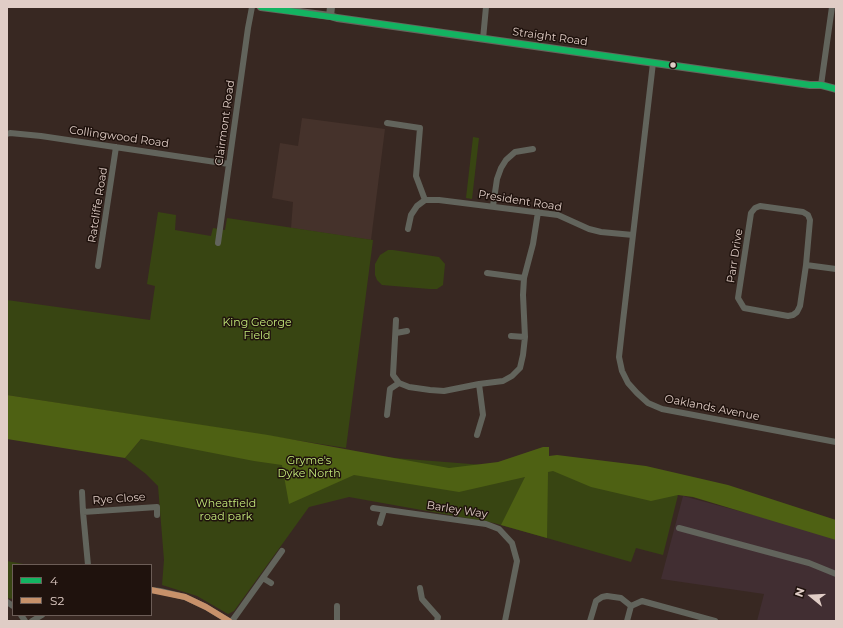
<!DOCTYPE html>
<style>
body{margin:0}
#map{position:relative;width:843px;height:628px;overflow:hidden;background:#382822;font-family:Montserrat,sans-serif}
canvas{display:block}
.frame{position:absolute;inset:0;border:8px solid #e0cdc6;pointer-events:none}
.legend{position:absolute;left:12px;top:564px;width:140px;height:52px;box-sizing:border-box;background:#1f120d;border:1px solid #6c5d57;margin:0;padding:5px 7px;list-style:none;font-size:12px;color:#e0cdc6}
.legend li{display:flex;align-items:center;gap:8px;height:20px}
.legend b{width:20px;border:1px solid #6c5d57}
.north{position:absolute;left:791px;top:576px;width:40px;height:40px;-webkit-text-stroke:3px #1f120d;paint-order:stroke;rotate:288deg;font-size:11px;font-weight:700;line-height:16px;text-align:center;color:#e0cdc6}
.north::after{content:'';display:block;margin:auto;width:14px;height:18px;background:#e0cdc6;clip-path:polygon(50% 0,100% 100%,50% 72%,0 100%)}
</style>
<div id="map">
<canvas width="843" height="628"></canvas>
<div class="frame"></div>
<ul class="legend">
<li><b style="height:5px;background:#13b361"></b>4</li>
<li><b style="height:5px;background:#c7916a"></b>S2</li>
</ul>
<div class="north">N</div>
</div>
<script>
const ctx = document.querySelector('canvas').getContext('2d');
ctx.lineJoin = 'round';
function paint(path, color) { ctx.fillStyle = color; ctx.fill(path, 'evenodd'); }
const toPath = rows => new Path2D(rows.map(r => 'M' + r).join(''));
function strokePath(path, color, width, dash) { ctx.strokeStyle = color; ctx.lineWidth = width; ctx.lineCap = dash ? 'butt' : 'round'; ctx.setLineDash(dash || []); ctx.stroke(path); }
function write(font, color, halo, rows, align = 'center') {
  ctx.font = font + ' Montserrat,sans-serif'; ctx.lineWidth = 3; ctx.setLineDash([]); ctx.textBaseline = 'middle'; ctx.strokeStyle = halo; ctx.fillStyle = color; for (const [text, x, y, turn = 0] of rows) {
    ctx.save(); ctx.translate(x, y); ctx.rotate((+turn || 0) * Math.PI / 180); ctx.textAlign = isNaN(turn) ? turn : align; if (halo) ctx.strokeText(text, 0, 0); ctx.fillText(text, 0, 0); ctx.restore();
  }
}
const industrial = toPath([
 [683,496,836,537,836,621,757,621,764,594,661,579]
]);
const education = toPath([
 [302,118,385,129,371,240,291,228,293,202,272,198,280,143,298,146]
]);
const green = toPath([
 [473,137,479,138,472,199,466,198],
 [158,212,176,215,175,230,211,236,213,228,225,230,227,218,373,240,346,448,7,395,7,300,150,320,155,286,147,284],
 [388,250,393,250,439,257,445,264,443,285,437,289,430,289,382,285,377,280,375,275,375,264,380,255],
 [142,438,559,471,678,495,663,555,636,548,631,562,494,523,349,497,309,507,234,611,228,614,197,596,162,585,164,560,158,486,146,474,125,458],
 [7,561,29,565,13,565,13,599,7,598]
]);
const forest = toPath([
 [7,395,268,435,449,468,498,462,543,447,549,447,549,456,557,455,646,466,728,485,836,520,836,540,693,497,678,495,651,501,591,487,553,471,548,472,547,538,501,525,525,477,459,492,354,475,289,504,282,465,254,461,141,439,125,458,7,439]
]);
const street = toPath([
 [483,39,486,7],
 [653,63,623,321,619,357,622,371,628,383,637,393,648,403,662,409,836,442],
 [821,85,832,7],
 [387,123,420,128,416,176,425,200,439,200,558,215,589,229,601,232,633,235],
 [7,134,10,133,41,136,229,164],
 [493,206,497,179,501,168,506,160,515,152,533,149],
 [760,206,803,212,808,215,810,220,806,265,800,306,797,312,793,315,788,316,744,308,738,298,751,213,755,208,760,206],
 [408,229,411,215,417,206,425,200],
 [218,243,248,28,252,7],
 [806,265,836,269],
 [98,266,116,147],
 [487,273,524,278],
 [396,320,393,375,399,383,409,387,430,390,444,391,479,384,503,381,512,376,520,368,523,355,525,337,523,295,524,278,533,244,538,212],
 [396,333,407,331],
 [511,336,525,337],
 [387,415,390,389,399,383],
 [477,435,483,415,479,384],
 [82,492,83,512],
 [373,508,486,524,499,529,512,543,517,561,505,621],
 [380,523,384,510],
 [679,528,809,563,836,574],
 [88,565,83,512,157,507,157,515],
 [263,578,271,583],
 [420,588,422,599,438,617,437,621],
 [151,590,160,591,185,597,206,607,229,621],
 [7,602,13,606],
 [21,615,25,621],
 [32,621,42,615],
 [232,621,282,551],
 [337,621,337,606],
 [590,621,596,601,602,597,607,596,621,598,631,606,642,601,715,621],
 [627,621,631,606]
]);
const secondary = toPath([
 [261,7,330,16,337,18,810,85,821,85,836,89],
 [330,16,331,7]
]);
const bus1 = toPath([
 [261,7,810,85,821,85,836,89]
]);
const bus2 = toPath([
 [151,590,185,597,206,607,229,621]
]);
const markers = [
 [673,65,3.5,"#e0cdc6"]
];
const streetNames = [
 ["Straight Road",550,37,8],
 ["Clairmont Road",225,123,-82],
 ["Collingwood Road",119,137,8],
 ["President Road",520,201,9],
 ["Ratcliffe Road",98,205,-81],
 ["Parr Drive",735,256,-81],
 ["Oaklands Avenue",712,408,11],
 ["Rye Close",119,499,-4],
 ["Barley Way",457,510,9]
];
const parkNames = [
 ["King George",257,323],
 ["Field",257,336],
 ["Gryme's",309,461],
 ["Dyke North",309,474],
 ["Wheatfield",226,504],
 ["road park",226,517]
];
paint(industrial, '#412e32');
paint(education, '#45322b');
paint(green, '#384512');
paint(forest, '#4e6113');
strokePath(street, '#62645c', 6);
strokePath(secondary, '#65675e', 8);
strokePath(bus1, '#13b361', 6);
strokePath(bus2, '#c7916a', 6);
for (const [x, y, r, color] of markers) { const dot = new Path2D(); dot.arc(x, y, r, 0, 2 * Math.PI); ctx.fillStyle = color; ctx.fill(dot); strokePath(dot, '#1f120d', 1.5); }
write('11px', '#e0cdc6', '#1f120d', streetNames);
write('11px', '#c3e97a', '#1f120d', parkNames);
</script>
